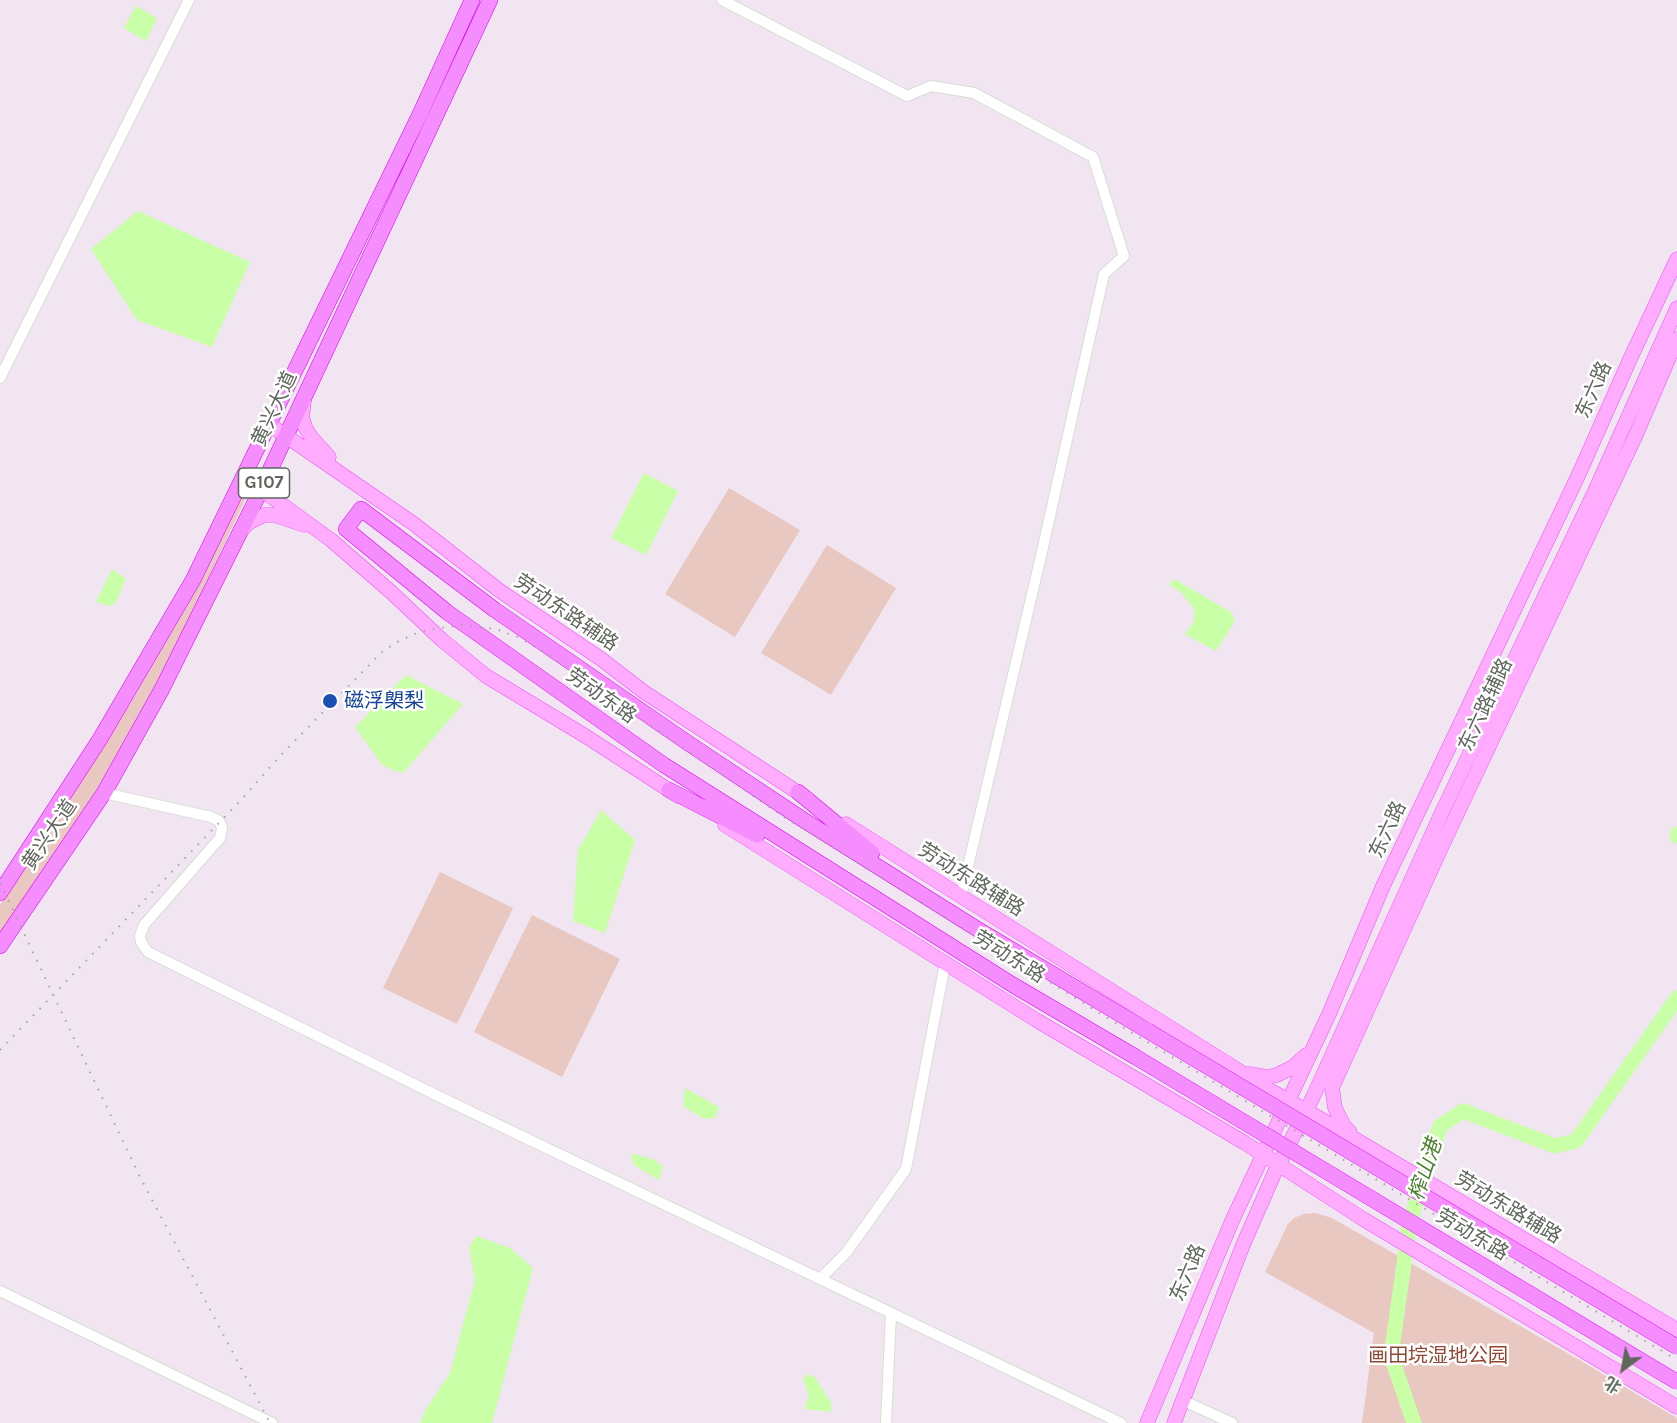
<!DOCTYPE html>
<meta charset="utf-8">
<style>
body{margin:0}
#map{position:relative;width:1677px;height:1423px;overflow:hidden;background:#f0e5f0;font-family:Karla,"Noto Sans SC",sans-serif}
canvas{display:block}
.north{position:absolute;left:1593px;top:1339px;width:60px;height:60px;-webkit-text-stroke:4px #fff;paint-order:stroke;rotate:212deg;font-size:16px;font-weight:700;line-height:24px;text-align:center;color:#5f675d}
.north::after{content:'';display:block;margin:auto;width:21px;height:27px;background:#5f675d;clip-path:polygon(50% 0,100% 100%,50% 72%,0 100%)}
</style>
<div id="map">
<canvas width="1677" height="1423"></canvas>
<div class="north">北</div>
</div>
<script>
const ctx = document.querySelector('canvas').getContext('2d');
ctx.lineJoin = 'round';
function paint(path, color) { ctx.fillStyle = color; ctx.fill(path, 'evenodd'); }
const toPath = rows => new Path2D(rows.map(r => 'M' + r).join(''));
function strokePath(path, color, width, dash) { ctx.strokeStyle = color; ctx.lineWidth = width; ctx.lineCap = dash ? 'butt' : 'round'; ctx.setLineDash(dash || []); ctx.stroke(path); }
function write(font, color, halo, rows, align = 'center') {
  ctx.font = font + ' Karla,"Noto Sans SC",sans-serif'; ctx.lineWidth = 5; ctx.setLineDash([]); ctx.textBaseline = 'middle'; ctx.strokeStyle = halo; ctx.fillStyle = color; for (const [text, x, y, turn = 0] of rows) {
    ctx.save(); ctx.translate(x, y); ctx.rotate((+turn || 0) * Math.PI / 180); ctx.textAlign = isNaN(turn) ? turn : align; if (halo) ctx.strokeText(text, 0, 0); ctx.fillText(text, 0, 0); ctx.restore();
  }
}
const green = toPath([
 [250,482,253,483,168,664,107,774,57,852,0,934,0,905,108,740,136,694,202,574],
 [729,488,800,530,735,637,665,594],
 [827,545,896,588,831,695,761,653],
 [440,872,513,908,457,1024,383,988],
 [532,915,620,959,562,1077,474,1032],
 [1315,1213,1332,1218,1581,1361,1677,1418,1677,1423,1362,1423,1374,1333,1265,1272,1288,1224,1294,1218,1304,1214]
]);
const water = toPath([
 [136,6,157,18,146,41,124,28],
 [138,211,250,262,212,347,137,320,91,249],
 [644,473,678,491,646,555,611,538],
 [112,569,126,579,116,602,110,606,96,602],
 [1174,579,1231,612,1235,621,1216,651,1185,634,1194,621,1194,609,1181,592,1169,585],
 [406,675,463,704,404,772,398,772,382,765,355,727],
 [601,810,635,840,605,933,573,921,578,850],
 [685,1088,719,1107,715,1118,704,1119,683,1106],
 [634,1154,652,1159,663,1166,659,1180,634,1165,631,1155],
 [476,1236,510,1248,533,1268,492,1423,420,1423,426,1409,450,1373,475,1280,469,1248],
 [808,1374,815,1377,831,1403,831,1412,804,1409,809,1395,803,1379]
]);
const river = toPath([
 [1677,834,1677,836],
 [1414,1423,1391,1356,1410,1221,1440,1126,1463,1111,1555,1146,1576,1141,1677,998]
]);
const minor = toPath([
 [722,0,907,96,931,86,974,93,1093,157,1124,256,1104,274,1041,556,961,896],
 [0,378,189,0],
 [104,793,211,817,219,821,221,825,222,829,220,838,144,925,140,936,141,942,148,952,440,1097,1121,1423],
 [820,1279,846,1253,906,1169,945,964],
 [0,1291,272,1423],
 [1184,1401,1232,1423],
 [886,1423,891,1313]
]);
const major = toPath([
 [304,401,302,417,305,427,311,437,329,457],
 [270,425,414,524,500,591,601,659,644,692,808,799],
 [244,477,331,540,391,592,442,640,486,676,587,737,678,796],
 [243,529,248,523,264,515,274,515,304,525],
 [846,824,1268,1089,1333,1126,1677,1330],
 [725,825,1036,1020,1245,1143,1363,1219,1677,1407],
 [1249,1074,1267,1077,1277,1075,1293,1067,1306,1055],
 [1331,1081,1335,1108,1344,1126,1350,1132],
 [1332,1088,1441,848,1635,437,1677,339],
 [1147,1423,1232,1221,1329,1014,1383,886,1578,476,1631,357,1677,259],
 [1174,1423,1243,1245,1274,1174,1313,1097,1442,812,1594,493,1677,308]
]);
const highway = toPath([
 [669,790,757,835],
 [798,792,872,853],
 [0,893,100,739,193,580,420,114,472,0],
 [0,946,104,793,162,689,257,498,490,0],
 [1134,1056,1013,985,664,765,447,612,346,529,361,509,495,610,688,743,802,819,974,927,1148,1031]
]);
const rail = toPath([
 [0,883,140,1177,270,1423],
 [0,1050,242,799,279,757,382,652,397,642,417,633,438,628,463,625,496,629,520,638,541,650,784,817,1114,1022,1677,1360]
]);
const highwayBridge = toPath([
 [1148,1031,1677,1347],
 [1134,1056,1677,1382]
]);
const markers = [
 [330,701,8,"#1a4fb4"]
];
const shields = [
 [264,483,51]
];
const shieldNames = [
 ["G107",264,483]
];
const streetNames = [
 ["东六路",1594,390,-66],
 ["黄兴大道",275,409,-65],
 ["劳动东路辅路",566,613,34],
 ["劳动东路",601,696,35],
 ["东六路辅路",1486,705,-65],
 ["东六路",1388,830,-65],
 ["黄兴大道",50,835,-56],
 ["劳动东路辅路",971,880,32],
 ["劳动东路",1009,957,32],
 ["劳动东路辅路",1508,1208,31],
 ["劳动东路",1472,1235,31],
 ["东六路",1188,1273,-67]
];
const transitNames = [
 ["磁浮㮾梨",344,701]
];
const parkNames = [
 ["画田垸湿地公园",1438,1356]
];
const waterNames = [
 ["榨山港",1426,1170,-72]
];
paint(green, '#e9c8c1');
paint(water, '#c9ffa6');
strokePath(river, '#c9ffa6', 15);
strokePath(minor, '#d7ddd6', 12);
strokePath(major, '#e855f9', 15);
strokePath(highway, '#d400f5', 16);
strokePath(minor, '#fff', 10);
strokePath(major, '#ffabfe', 14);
strokePath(highway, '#f68dff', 15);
strokePath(rail, '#a4a6a3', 2, [1.5, 8]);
strokePath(highwayBridge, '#d400f5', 16, []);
strokePath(highwayBridge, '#f68dff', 15);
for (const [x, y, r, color] of markers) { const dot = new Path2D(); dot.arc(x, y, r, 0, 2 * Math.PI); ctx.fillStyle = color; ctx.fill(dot); strokePath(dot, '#fff', 2); }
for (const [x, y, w] of shields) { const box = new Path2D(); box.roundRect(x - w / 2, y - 15, w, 30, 4.5); ctx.fillStyle = '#fff'; ctx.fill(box); strokePath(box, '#5f675d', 1.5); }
write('bold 18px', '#5f675d', null, shieldNames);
write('20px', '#5f675d', '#fff', streetNames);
write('20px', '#164399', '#fff', transitNames, 'left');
write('20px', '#904833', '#fff', parkNames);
write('italic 21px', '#48802e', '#fff', waterNames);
</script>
